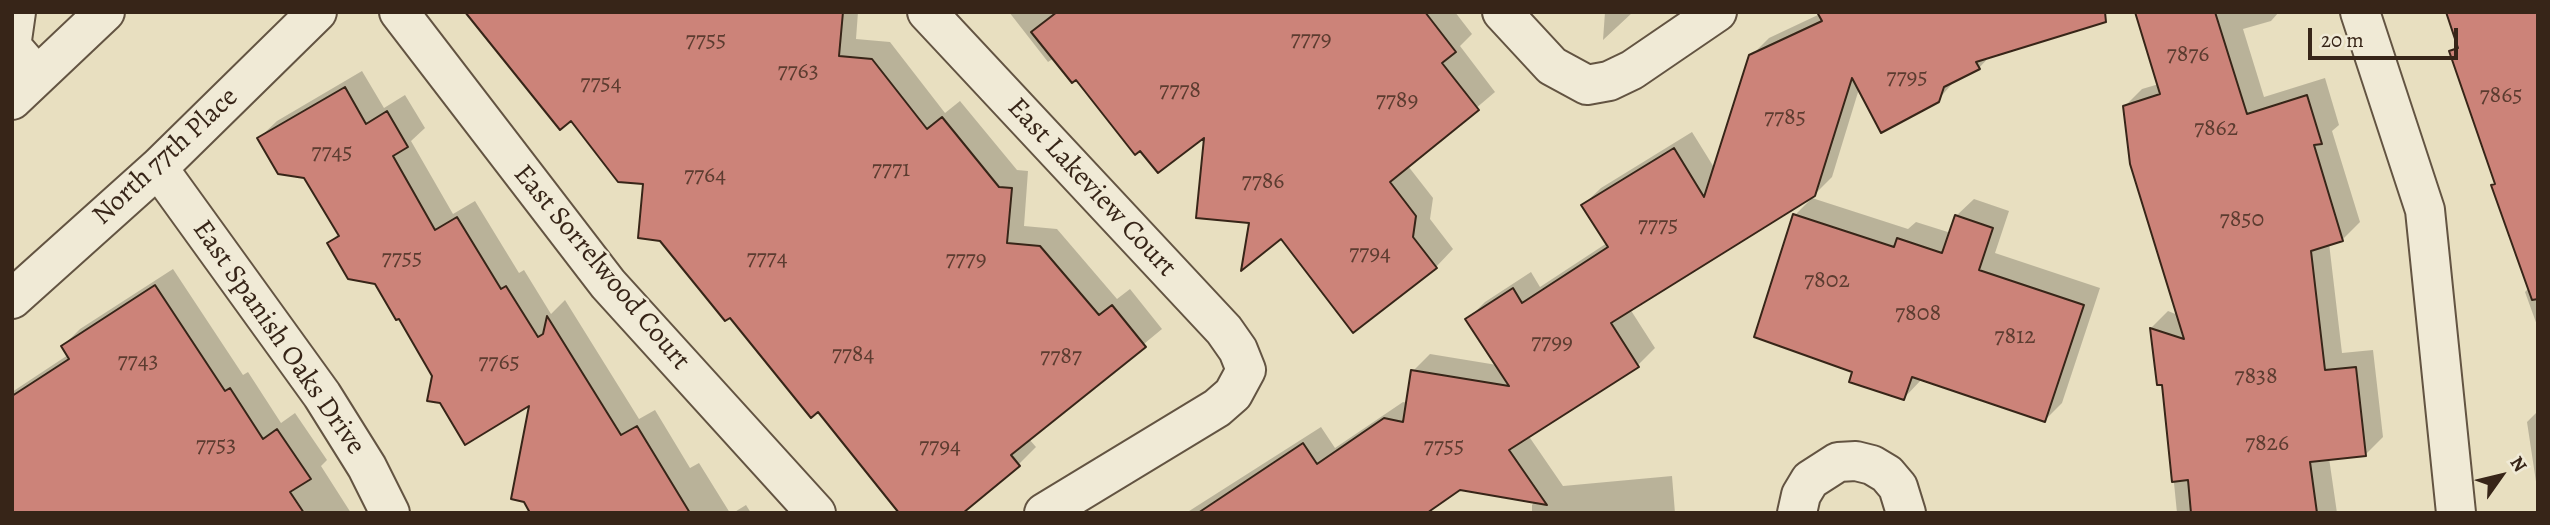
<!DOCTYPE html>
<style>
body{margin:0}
#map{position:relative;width:2550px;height:525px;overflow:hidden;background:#e8dfc0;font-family:Alegreya,serif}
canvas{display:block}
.frame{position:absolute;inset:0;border:14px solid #372518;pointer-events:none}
.north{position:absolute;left:2466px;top:441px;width:70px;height:70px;-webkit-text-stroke:5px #f0ead6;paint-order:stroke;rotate:56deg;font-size:19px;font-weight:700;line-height:28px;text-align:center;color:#372518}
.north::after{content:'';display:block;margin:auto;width:24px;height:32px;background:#372518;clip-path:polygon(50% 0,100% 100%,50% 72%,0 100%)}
.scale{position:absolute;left:2308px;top:28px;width:150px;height:32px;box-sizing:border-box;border:4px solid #372518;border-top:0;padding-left:9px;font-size:21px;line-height:24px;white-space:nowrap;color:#372518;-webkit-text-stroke:5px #f0ead6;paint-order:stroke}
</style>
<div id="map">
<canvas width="2550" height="525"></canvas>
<div class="frame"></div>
<div class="north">N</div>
<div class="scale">20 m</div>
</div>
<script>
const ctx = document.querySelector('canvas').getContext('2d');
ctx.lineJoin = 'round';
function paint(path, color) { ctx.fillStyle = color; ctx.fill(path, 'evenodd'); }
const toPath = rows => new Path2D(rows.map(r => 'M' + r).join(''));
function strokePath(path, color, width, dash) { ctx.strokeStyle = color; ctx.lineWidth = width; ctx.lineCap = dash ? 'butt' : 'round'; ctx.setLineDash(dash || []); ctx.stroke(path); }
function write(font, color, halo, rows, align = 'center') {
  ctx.font = font + ' Alegreya,serif'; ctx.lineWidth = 5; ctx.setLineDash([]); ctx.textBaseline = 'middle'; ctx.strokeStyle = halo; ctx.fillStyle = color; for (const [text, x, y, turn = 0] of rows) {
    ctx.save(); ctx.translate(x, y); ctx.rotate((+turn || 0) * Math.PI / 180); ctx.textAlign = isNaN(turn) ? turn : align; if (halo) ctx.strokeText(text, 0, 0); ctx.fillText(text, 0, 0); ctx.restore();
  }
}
const shadow = toPath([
 [467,12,858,12,856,39,890,42,945,113,960,101,1017,170,1028,171,1024,226,1057,229,1117,299,1130,289,1162,329,1029,439,1036,447,1019,464,818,410,645,182,571,118],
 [1009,12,1455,12,1472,34,1460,46,1495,92,1408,166,1433,198,1430,219,1453,249,1436,267,1281,237,1251,221,1206,135,1140,148,1077,78,1054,58,1048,62],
 [1605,12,1633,12,1603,40],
 [2137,12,2279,12,2271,21,2243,29,2264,97,2325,78,2339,125,2332,131,2360,222,2343,239,2329,243,2342,353,2373,350,2383,437,2366,454,2329,458,2337,513,2177,513,2164,383,2158,383,2151,328,2168,311,2178,315,2125,106,2142,89,2159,84],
 [2538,12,2538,328,2525,292,2529,288,2451,52,2459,44],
 [1820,14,1990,56,1979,68,1957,78,1938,100,1859,89,1832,177,1814,195,1630,309,1655,348,1638,365,1528,435,1563,486,1672,476,1675,513,1532,513,1532,505,1535,501,1460,489,1426,512,1186,513,1321,427,1335,448,1403,402,1408,403,1413,371,1430,354,1497,365,1468,319,1485,302,1531,272,1540,287,1607,243,1583,205,1601,188,1692,132,1715,169,1751,56,1769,38],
 [362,71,384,108,405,95,425,128,411,141,453,214,475,201,519,273,524,270,551,314,565,300,639,419,655,410,690,468,699,463,730,513,532,513,532,402,399,317,376,282,329,243,339,233,306,176,259,138,277,121],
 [1812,198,1908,229,1916,222,1951,233,1956,216,1974,199,2009,211,1995,253,2100,288,2062,403,2045,420,1922,379,1904,398,1854,371,1795,215],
 [173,269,243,375,248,372,281,423,295,413,327,460,321,466,351,513,12,513,12,392,68,355,63,346,80,329],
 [2538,411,2538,495,2527,422],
 [746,505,751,513,733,513]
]);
const building = toPath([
 [465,12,843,12,839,56,872,59,927,129,942,117,999,187,1012,188,1007,243,1040,246,1099,315,1112,305,1146,347,1011,455,1020,466,963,513,899,513,818,412,811,418,730,318,725,321,660,241,638,238,643,184,618,182,571,121,560,130,465,12],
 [1057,12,1425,12,1456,52,1442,63,1479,110,1390,182,1416,216,1413,237,1437,268,1353,333,1281,239,1241,271,1249,223,1196,218,1204,138,1158,173,1140,151,1135,155,1076,80,1072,83,1031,32,1057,12],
 [1817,12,2105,12,2106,22,1976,62,1980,69,1944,87,1939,102,1881,133,1852,78,1815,196,1611,323,1639,367,1509,450,1547,505,1460,490,1427,513,1198,513,1303,443,1317,464,1384,418,1403,422,1411,370,1509,386,1465,319,1513,288,1522,303,1608,247,1581,205,1674,148,1704,197,1749,55,1822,21,1817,12],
 [2135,12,2215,12,2247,114,2307,95,2322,144,2314,145,2343,241,2311,251,2325,370,2356,367,2366,456,2310,462,2317,513,2191,513,2188,480,2172,482,2162,385,2157,385,2150,328,2184,339,2130,164,2123,106,2160,94,2135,12],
 [2446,12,2538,12,2538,299,2532,300,2491,185,2495,184,2449,51,2458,48,2446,12],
 [345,87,366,124,387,111,408,147,393,156,435,230,457,217,501,289,506,286,538,337,543,334,547,316,621,435,637,426,690,513,530,513,524,502,511,499,529,406,465,445,440,403,427,401,432,376,399,319,396,320,375,284,348,279,327,243,339,236,304,178,278,174,257,138,345,87],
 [1793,214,1894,247,1897,238,1942,253,1955,215,1993,228,1979,270,2084,305,2045,422,1912,377,1904,400,1849,382,1852,372,1754,337,1793,214],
 [155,285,225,391,230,388,263,439,277,429,311,479,290,492,304,513,12,513,12,396,69,359,61,346,155,285]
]);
const minor = toPath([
 [399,12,608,284,816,513],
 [927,12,1224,330,1238,350,1246,370,1233,394,1217,408,1044,513],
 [1502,12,1552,66,1587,85,1609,81,1632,70,1717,12],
 [2360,12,2425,210,2456,513],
 [12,40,16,12],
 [12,47,37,76],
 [12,100,105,12],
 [158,168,322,395,367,467,390,513],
 [12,299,158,168,317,12],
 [1797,513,1801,495,1810,480,1838,462,1856,461,1872,465,1887,474,1898,487,1906,513]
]);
const numberNames = [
 ["7779",1311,40],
 ["7755",706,41],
 ["7876",2188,55],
 ["7763",798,72],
 ["7795",1907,78],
 ["7754",601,84],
 ["7778",1180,91],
 ["7865",2501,96],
 ["7789",1397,101],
 ["7785",1785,118],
 ["7862",2216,129],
 ["7745",332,153],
 ["7771",891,170],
 ["7764",705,176],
 ["7786",1263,182],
 ["7850",2242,220],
 ["7775",1658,226],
 ["7794",1370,254],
 ["7755",402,259],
 ["7774",767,259],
 ["7779",966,260],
 ["7802",1827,281],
 ["7808",1918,314],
 ["7812",2015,337],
 ["7799",1552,343],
 ["7784",853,355],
 ["7787",1061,357],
 ["7743",138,362],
 ["7765",499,363],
 ["7838",2256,377],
 ["7826",2267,444],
 ["7753",216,446],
 ["7794",940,447],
 ["7755",1444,447]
];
const streetNames = [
 ["North 77th Place",166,157,-43],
 ["East Lakeview Court",1091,188,47],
 ["East Sorrelwood Court",601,268,50],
 ["East Spanish Oaks Drive",278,338,55]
];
paint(shadow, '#0003');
paint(building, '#cc8379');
strokePath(building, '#372518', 2);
strokePath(minor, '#635442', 42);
strokePath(minor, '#f0ead6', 38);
write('24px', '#5c3c30', null, numberNames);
write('28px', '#372518', '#f0ead6', streetNames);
</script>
